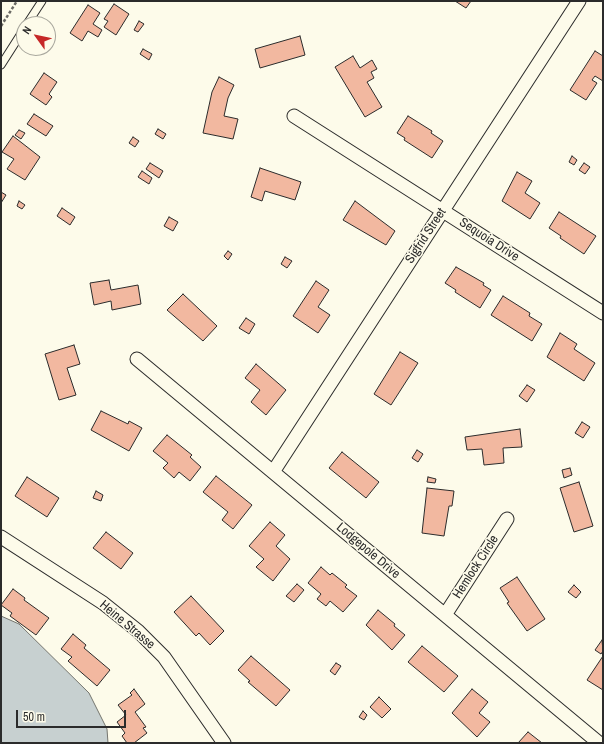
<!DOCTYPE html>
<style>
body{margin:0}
#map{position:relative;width:604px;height:744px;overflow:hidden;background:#fdfbea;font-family:"Archivo Narrow",sans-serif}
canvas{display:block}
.frame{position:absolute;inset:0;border:2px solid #2b2b2b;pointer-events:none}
.north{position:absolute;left:16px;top:16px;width:40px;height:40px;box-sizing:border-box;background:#fdfbea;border:1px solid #a9a89e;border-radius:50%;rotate:303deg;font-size:11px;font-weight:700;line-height:16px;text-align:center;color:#2b2b2b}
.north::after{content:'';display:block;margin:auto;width:14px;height:18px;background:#c62828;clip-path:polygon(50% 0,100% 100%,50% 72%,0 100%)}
.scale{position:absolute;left:16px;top:710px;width:110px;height:18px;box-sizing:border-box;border:2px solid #2b2b2b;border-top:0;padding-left:5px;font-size:12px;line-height:14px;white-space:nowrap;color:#2b2b2b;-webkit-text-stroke:3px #fdfbea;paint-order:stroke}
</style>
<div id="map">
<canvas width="604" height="744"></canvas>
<div class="frame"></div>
<div class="north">N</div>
<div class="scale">50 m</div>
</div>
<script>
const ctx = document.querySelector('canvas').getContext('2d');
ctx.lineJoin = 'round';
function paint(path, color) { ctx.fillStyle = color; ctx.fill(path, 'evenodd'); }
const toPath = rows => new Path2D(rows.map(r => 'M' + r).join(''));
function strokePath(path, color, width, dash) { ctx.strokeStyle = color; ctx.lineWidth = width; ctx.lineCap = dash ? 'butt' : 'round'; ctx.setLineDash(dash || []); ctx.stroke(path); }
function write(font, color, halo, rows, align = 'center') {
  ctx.font = font + ' "Archivo Narrow",sans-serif'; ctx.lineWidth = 3; ctx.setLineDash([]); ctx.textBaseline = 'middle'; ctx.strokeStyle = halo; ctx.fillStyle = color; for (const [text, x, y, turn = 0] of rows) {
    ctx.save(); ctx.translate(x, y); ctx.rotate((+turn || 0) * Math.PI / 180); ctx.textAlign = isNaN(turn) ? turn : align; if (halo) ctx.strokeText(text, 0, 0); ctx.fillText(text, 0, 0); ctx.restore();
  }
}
const water = toPath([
 [1,616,19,624,89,693,107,729,108,743,1,743,1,616]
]);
const building = toPath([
 [455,1,471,1,466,8,455,1],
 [114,4,129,14,116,35,104,27,108,21,104,19,114,4],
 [88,5,100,13,93,24,102,30,98,37,88,31,82,41,70,33,88,5],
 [139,21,144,24,138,32,134,30,139,21],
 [300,36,305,55,260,68,255,49,300,36],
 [143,49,152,54,149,60,140,54,143,49],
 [595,51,603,56,603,81,595,76,592,80,597,83,586,100,570,90,595,51],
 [353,56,360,68,372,60,377,69,371,72,374,78,367,82,382,107,365,117,335,67,353,56],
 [44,73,57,82,49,94,52,97,46,105,30,94,44,73],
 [219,77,234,85,228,98,224,116,238,119,233,139,203,133,212,92,219,77],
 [34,114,53,126,46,136,27,124,34,114],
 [408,116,432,131,431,133,443,141,432,158,404,140,405,138,397,133,408,116],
 [158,129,166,134,163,139,155,134,158,129],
 [19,130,25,133,21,139,15,135,19,130],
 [13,136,40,157,25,180,7,169,14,159,2,152,13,136],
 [133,137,139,141,135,147,129,143,133,137],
 [572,156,577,160,574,165,569,162,572,156],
 [150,163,163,171,159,178,146,169,150,163],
 [584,163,590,167,585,174,579,170,584,163],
 [260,168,301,182,295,200,265,191,262,201,251,197,260,168],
 [142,171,152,178,149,184,138,177,142,171],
 [517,172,532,181,525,193,540,203,530,219,502,201,517,172],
 [1,192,6,195,1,203,1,192],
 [19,201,25,205,22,209,17,206,19,201],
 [355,201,395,231,386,245,343,220,355,201],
 [62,208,75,217,70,225,57,216,62,208],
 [559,212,596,236,584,254,560,238,561,236,549,228,559,212],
 [169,217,178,222,173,231,164,226,169,217],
 [228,251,232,254,228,260,224,256,228,251],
 [285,257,292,261,287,268,281,264,285,257],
 [456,267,484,283,483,285,491,290,480,308,455,292,456,290,445,283,456,267],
 [109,280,111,290,138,285,141,304,112,310,111,301,94,305,90,283,109,280],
 [316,281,329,290,318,307,330,315,318,333,293,316,316,281],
 [183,294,217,326,203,341,167,310,183,294],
 [503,296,530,313,529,316,542,324,532,341,491,315,503,296],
 [246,318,255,324,249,334,239,328,246,318],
 [560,333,577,344,574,349,595,363,584,381,547,357,560,333],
 [74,345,80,364,67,368,76,395,59,400,45,354,74,345],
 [400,352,418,363,391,405,374,394,400,352],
 [256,364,286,390,266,415,251,402,260,390,245,378,256,364],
 [527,385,535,390,527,402,519,396,527,385],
 [101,411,128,424,129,421,142,428,129,451,91,430,101,411],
 [582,422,590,427,583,438,575,433,582,422],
 [520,429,522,447,503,448,504,463,484,465,482,449,467,450,465,437,520,429],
 [167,435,192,455,190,457,201,467,190,481,179,472,174,478,163,468,168,463,153,451,167,435],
 [417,450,423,454,418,462,412,458,417,450],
 [342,452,379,482,366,498,329,468,342,452],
 [570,468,572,475,564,478,562,470,570,468],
 [216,476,252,505,233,529,222,520,228,512,203,492,216,476],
 [27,477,59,498,47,517,15,496,27,477],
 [428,477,436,479,435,483,427,482,428,477],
 [579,482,593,526,574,532,560,488,579,482],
 [427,488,454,491,452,506,449,506,444,536,422,533,427,488],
 [96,491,103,495,101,501,93,498,96,491],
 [270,522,285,535,276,546,290,559,273,581,256,567,264,559,249,546,270,522],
 [106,532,133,553,121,569,93,548,106,532],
 [321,567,330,575,332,573,347,585,345,587,357,596,343,612,330,601,326,606,317,599,321,594,308,583,321,567],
 [517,577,545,619,527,631,507,603,509,602,500,588,517,577],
 [297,584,304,590,294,602,286,596,297,584],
 [574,585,581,592,576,598,568,592,574,585],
 [13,589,25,598,24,600,49,618,36,635,10,616,12,613,1,605,13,589],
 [191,596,224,631,210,645,199,633,196,636,174,612,191,596],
 [378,610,395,624,394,626,405,635,392,650,366,625,378,610],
 [73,634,86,645,84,648,110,670,97,686,68,661,72,657,61,649,73,634],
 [602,640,603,651,601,654,595,650,602,640],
 [422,646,458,676,444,692,408,662,422,646],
 [251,656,290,690,276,706,248,682,250,681,238,670,251,656],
 [603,656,603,690,587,680,603,656],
 [336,663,341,666,335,675,330,671,336,663],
 [134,689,145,704,135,712,146,727,143,728,147,733,134,743,127,743,122,736,125,733,117,722,126,715,118,705,132,695,130,693,134,689],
 [472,689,488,702,479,713,490,722,477,737,452,713,472,689],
 [379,697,391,709,382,718,370,707,379,697],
 [363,711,367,715,364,720,359,717,363,711],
 [528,732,542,743,518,743,528,732]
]);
const path = toPath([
 [1,26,17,1]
]);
const service = toPath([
 [27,24,42,1],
 [1,65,24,29]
]);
const minor = toPath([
 [294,116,603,313],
 [137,359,599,743],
 [273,472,579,1],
 [1,537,103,603,138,631,164,657,224,743],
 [445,615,507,519]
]);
const streetNames = [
 ["Sigfrid Street",426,236,-57],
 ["Sequoia Drive",489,240,33],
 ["Lodgepole Drive",368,551,40],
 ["Hemlock Circle",476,567,-57],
 ["Heine Strasse",127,625,40]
];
paint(water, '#c7d0d0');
strokePath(water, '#74746e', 1);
paint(building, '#f2b8a0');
strokePath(building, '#2b2b2b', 1);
strokePath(service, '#2b2b2b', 9);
strokePath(minor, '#2b2b2b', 15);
strokePath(path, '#6a6964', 2.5, [3, 2]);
strokePath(service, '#fdfbea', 7);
strokePath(minor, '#fdfbea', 13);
write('13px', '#2b2b2b', '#fdfbea', streetNames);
</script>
